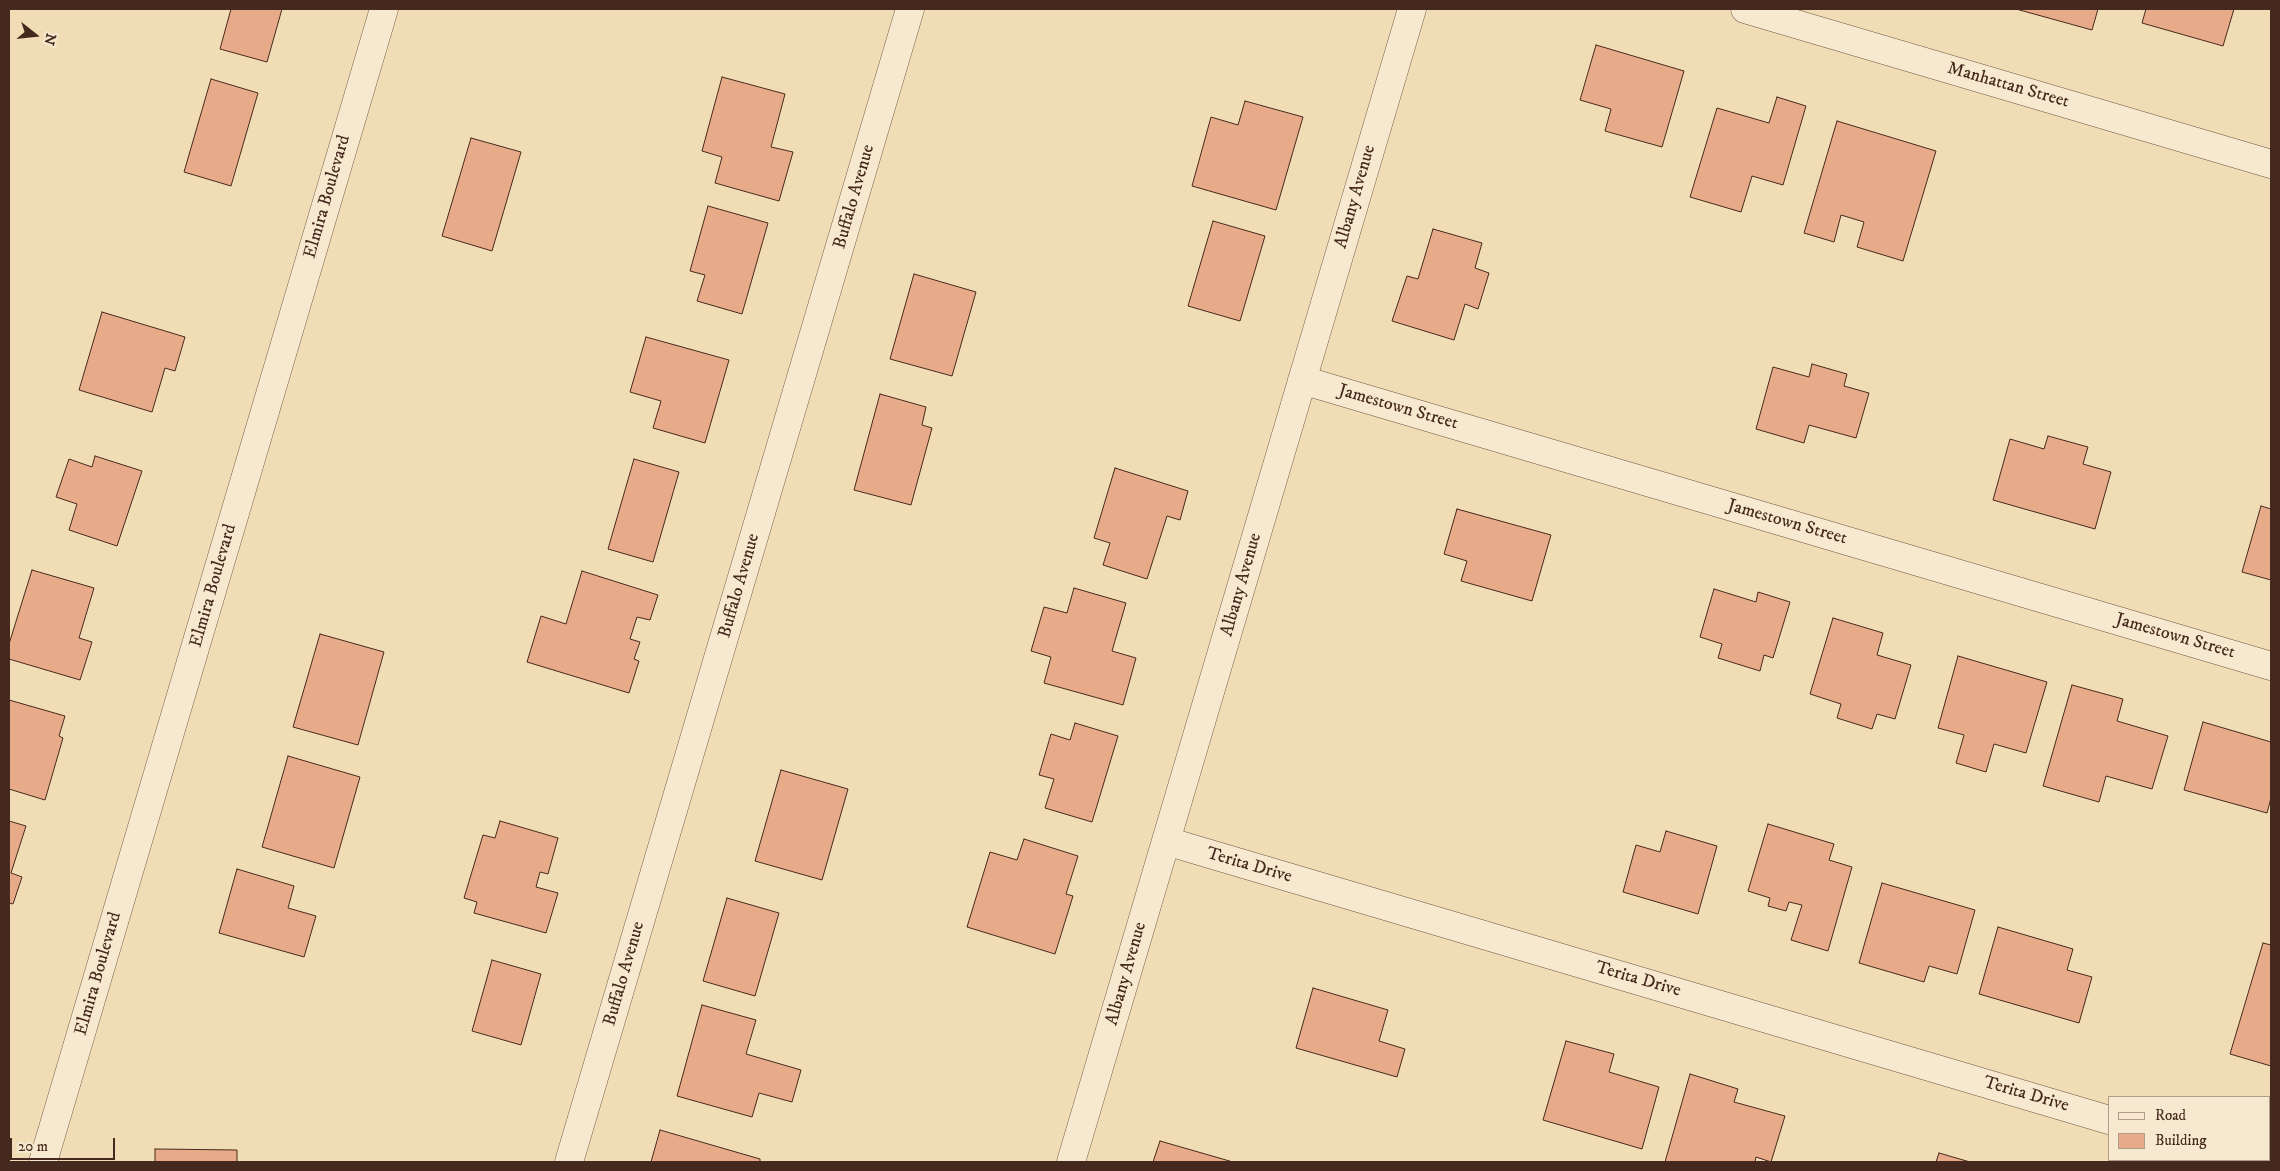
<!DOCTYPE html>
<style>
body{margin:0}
#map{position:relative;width:2280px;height:1171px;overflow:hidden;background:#f1ddb5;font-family:"IM FELL DW Pica",serif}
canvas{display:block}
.frame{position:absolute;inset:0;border:10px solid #46291e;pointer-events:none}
.legend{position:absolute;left:2108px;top:1096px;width:162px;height:65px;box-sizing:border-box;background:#f6e9cf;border:1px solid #b09c88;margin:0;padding:6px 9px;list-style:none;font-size:15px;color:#46291e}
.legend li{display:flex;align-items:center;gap:10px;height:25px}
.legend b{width:25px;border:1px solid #b09c88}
.north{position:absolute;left:10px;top:10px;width:50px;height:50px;-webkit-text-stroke:4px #f6e9cf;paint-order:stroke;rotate:106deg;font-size:14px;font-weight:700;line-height:20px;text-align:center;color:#46291e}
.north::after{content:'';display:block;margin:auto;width:18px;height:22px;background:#46291e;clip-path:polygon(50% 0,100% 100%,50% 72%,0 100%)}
.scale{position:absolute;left:10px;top:1138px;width:105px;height:22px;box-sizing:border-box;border:2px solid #46291e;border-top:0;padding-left:6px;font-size:15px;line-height:18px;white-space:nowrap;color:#46291e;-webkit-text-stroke:4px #f6e9cf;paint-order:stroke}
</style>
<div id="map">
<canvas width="2280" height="1171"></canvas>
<div class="frame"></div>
<ul class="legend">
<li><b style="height:6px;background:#f6e9cf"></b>Road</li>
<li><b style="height:14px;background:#e8ab8a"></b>Building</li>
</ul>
<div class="north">N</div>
<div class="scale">20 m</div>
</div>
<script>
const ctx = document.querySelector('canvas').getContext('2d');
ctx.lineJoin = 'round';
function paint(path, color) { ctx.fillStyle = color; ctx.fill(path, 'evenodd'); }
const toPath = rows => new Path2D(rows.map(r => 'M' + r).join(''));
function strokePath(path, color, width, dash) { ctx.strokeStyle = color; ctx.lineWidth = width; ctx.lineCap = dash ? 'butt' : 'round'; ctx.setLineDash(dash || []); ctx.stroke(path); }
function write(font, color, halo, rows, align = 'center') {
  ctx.font = font + ' "IM FELL DW Pica",serif'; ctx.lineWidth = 5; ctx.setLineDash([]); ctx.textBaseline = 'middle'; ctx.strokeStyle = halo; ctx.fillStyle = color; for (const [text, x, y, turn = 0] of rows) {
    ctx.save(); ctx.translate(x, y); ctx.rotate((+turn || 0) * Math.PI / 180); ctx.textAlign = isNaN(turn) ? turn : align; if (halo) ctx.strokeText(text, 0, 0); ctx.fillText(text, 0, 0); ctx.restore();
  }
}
const building = toPath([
 [231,9,282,9,267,62,220,49,231,9],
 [2016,9,2098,9,2092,30,2016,9],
 [2146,9,2234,9,2223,46,2142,23,2146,9],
 [1596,45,1684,71,1662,147,1605,131,1611,109,1580,100,1596,45],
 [722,77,785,94,771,147,793,152,779,201,715,183,722,157,702,151,722,77],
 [211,79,258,93,231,186,184,172,211,79],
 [1777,97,1806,106,1783,185,1752,176,1741,212,1690,197,1717,108,1769,123,1777,97],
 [1245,101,1303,117,1276,210,1192,186,1211,117,1238,125,1245,101],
 [1837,121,1936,151,1903,261,1857,247,1864,222,1841,215,1834,242,1804,233,1837,121],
 [471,138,521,152,492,251,442,236,471,138],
 [708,206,768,223,742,314,697,301,705,275,690,271,708,206],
 [1213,221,1265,236,1240,321,1188,306,1213,221],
 [1433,229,1482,243,1475,268,1489,273,1478,309,1465,304,1454,340,1392,321,1407,276,1418,279,1433,229],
 [914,274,976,292,952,376,890,359,914,274],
 [102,312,185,337,175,371,165,368,152,412,79,390,102,312],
 [646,337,729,360,705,443,653,428,661,401,630,392,646,337],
 [1812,364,1847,374,1844,386,1869,393,1856,438,1809,425,1804,443,1756,429,1773,367,1809,377,1812,364],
 [880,394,926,407,922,425,932,428,911,505,854,490,880,394],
 [2048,436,2088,447,2083,464,2111,472,2095,529,1993,500,2010,439,2044,449,2048,436],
 [95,456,142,471,117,546,69,530,77,504,56,497,69,459,92,467,95,456],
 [634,459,679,472,653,562,608,549,634,459],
 [1115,468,1188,491,1180,520,1167,516,1147,579,1103,565,1110,543,1094,538,1115,468],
 [2261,506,2271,509,2271,580,2242,572,2261,506],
 [1457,509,1551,535,1532,601,1461,581,1467,561,1444,554,1457,509],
 [32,570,94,588,79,638,92,642,80,680,9,659,9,644,32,570],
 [582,571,658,595,650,620,637,617,630,639,640,642,634,659,639,661,629,693,527,662,541,616,566,624,582,571],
 [1074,588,1126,603,1112,651,1136,658,1123,705,1044,683,1051,657,1031,651,1044,607,1067,613,1074,588],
 [1714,589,1756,602,1758,592,1790,602,1773,658,1764,655,1760,671,1718,658,1722,644,1700,637,1714,589],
 [1833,618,1883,633,1877,655,1911,665,1895,719,1877,714,1872,729,1837,718,1841,704,1810,694,1833,618],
 [320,634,384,652,358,745,293,727,320,634],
 [1958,656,2047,682,2026,753,1994,744,1986,772,1956,763,1964,735,1938,728,1958,656],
 [2072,685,2123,699,2117,721,2168,736,2152,789,2106,776,2099,802,2043,786,2072,685],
 [9,700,65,716,59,736,63,738,45,800,9,789,9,700],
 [2203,722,2271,742,2271,798,2267,813,2184,790,2203,722],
 [1075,723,1118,736,1092,822,1045,808,1054,779,1039,775,1051,734,1070,740,1075,723],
 [288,756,360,777,334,868,262,847,288,756],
 [781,770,848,789,822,880,755,861,781,770],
 [9,821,26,826,11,873,22,877,13,904,9,903,9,821],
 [500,821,558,838,548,874,540,872,536,887,558,893,546,933,474,913,477,902,464,898,483,835,495,838,500,821],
 [1768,824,1834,844,1829,860,1852,867,1828,951,1791,940,1802,905,1789,902,1786,911,1768,906,1770,898,1748,891,1768,824],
 [1666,831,1717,846,1698,914,1623,892,1636,845,1660,852,1666,831],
 [1024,839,1078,856,1066,894,1073,896,1055,954,967,927,990,852,1017,860,1024,839],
 [237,869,294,886,288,908,316,916,304,957,219,933,237,869],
 [1882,883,1975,910,1957,974,1929,966,1924,982,1859,963,1882,883],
 [727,898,779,913,755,996,703,981,727,898],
 [1998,927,2073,949,2067,970,2092,977,2079,1023,1979,994,1998,927],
 [2263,943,2271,945,2271,1066,2230,1054,2263,943],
 [492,960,541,974,521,1045,472,1031,492,960],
 [1313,988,1388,1010,1379,1041,1405,1049,1397,1077,1296,1048,1313,988],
 [702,1005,756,1020,746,1054,801,1070,792,1102,759,1093,752,1117,677,1096,702,1005],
 [1566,1041,1614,1054,1609,1072,1659,1087,1642,1149,1543,1120,1566,1041],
 [1690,1074,1738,1089,1734,1102,1785,1116,1771,1162,1756,1157,1755,1162,1665,1162,1690,1074],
 [660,1130,760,1159,760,1162,651,1162,660,1130],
 [1160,1141,1233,1162,1153,1162,1160,1141],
 [155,1149,237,1150,237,1162,155,1162,155,1149],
 [1939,1153,1970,1162,1936,1162,1939,1153]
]);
const street = toPath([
 [1745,9,2271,164],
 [1302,380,2271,666],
 [1166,841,2109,1120],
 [2245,1160,2253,1162],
 [43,1162,384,9],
 [569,1162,910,9],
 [1071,1162,1412,9]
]);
const streetNames = [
 ["Manhattan Street",2008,86,16],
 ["Elmira Boulevard",328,197,-74],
 ["Buffalo Avenue",855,197,-74],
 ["Albany Avenue",1356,197,-74],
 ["Jamestown Street",1398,408,16],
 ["Jamestown Street",1787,523,16],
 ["Albany Avenue",1242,585,-74],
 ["Elmira Boulevard",214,586,-74],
 ["Buffalo Avenue",740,586,-74],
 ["Jamestown Street",2175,637,16],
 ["Terita Drive",1249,866,16],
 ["Elmira Boulevard",99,974,-74],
 ["Buffalo Avenue",625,974,-74],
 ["Albany Avenue",1127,974,-74],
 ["Terita Drive",1638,980,16],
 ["Terita Drive",2026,1095,16]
];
paint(building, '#e8ab8a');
strokePath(building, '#46291e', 1);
strokePath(street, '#715644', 29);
strokePath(street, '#f6e9cf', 28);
write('18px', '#46291e', '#f6e9cf', streetNames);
</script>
